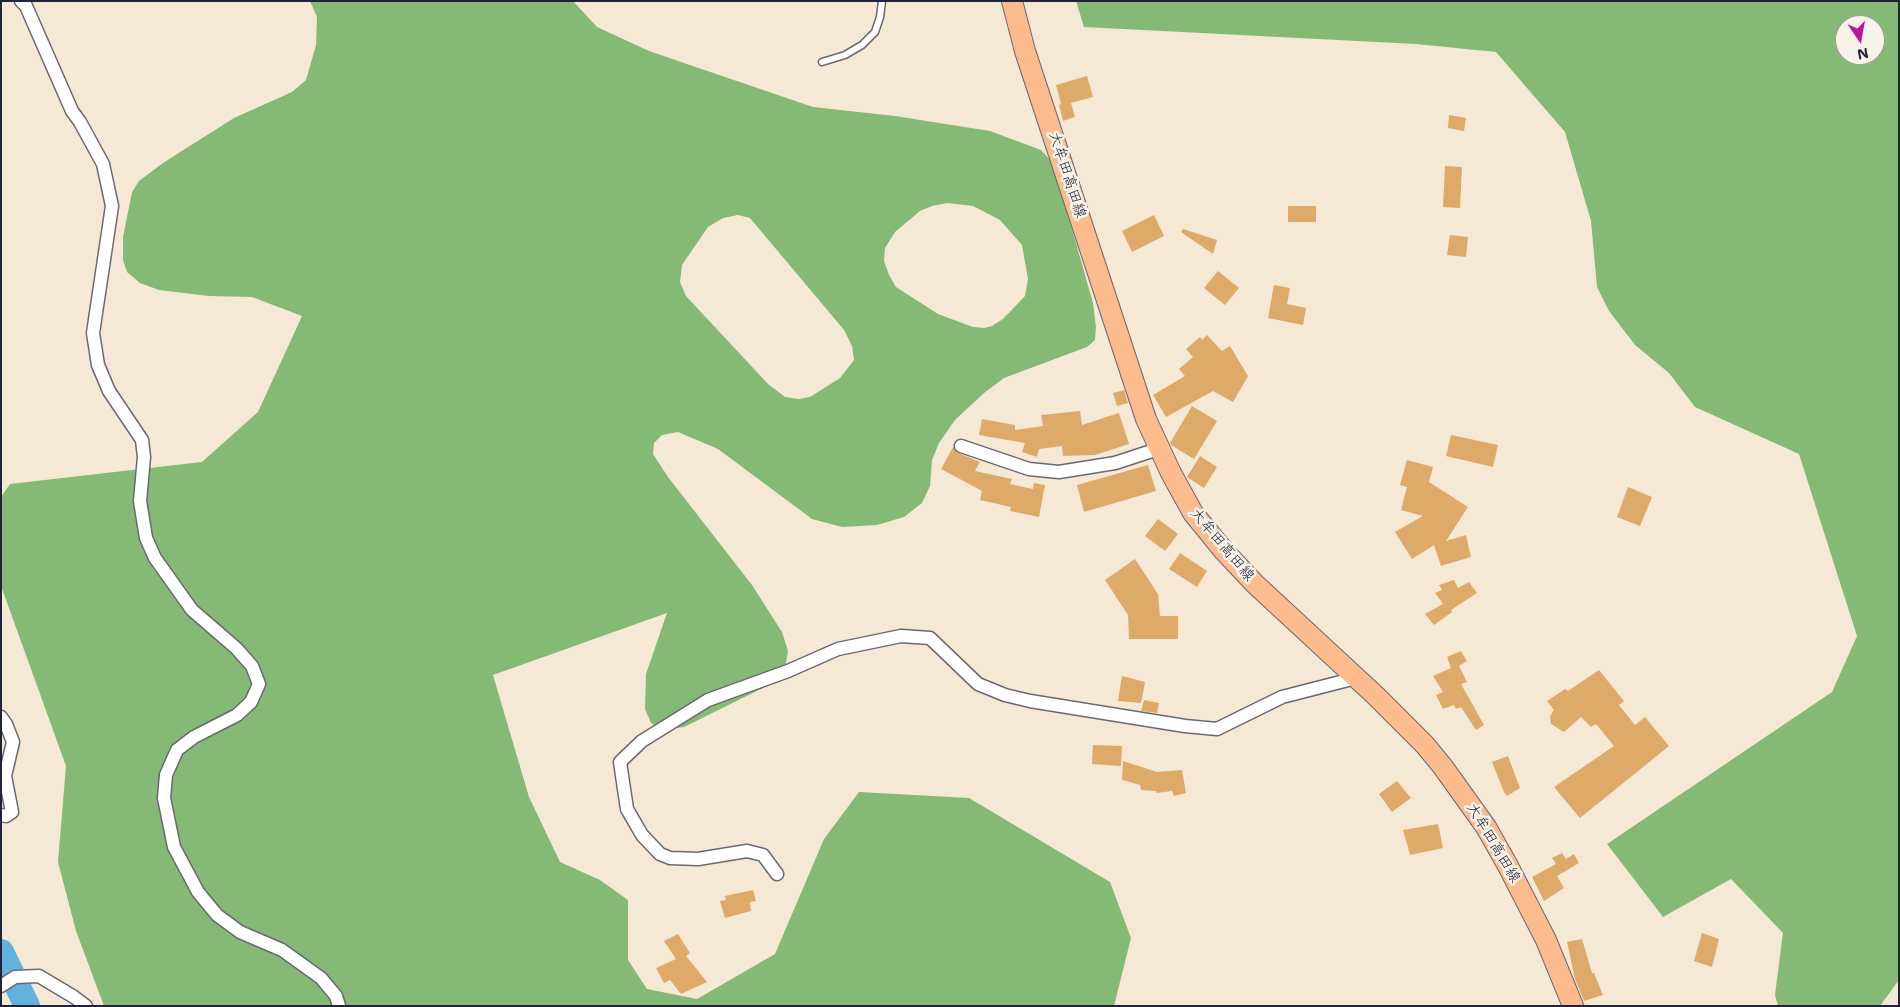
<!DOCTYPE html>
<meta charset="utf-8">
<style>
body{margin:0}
#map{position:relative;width:1900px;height:1007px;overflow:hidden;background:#f5e9d5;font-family:"Shantell Sans",sans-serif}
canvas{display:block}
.frame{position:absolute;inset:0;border:2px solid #22223b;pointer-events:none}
.north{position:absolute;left:1835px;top:15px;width:50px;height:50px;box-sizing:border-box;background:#f7f3e8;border:1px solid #a29fa3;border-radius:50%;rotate:168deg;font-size:14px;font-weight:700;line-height:20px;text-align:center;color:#22223b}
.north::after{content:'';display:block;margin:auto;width:18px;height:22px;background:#b5179e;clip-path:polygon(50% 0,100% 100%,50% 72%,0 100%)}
</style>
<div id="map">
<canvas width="1900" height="1007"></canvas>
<div class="frame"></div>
<div class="north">N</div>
</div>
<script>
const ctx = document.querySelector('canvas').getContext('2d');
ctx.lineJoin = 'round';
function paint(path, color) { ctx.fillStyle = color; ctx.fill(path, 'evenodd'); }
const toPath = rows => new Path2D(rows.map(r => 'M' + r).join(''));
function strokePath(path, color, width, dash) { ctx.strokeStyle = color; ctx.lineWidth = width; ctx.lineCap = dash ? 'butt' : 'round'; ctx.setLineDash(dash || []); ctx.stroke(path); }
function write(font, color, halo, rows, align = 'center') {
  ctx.font = font + ' "Shantell Sans","Klee One",sans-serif'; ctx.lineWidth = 5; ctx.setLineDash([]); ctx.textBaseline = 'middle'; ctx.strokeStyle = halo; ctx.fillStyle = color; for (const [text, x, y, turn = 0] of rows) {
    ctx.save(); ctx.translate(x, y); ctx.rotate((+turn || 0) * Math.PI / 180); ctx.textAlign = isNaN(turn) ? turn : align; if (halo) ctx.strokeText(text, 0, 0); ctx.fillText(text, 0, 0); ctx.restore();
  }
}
const forest = toPath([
 [310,1,573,1,597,27,649,51,813,107,895,116,990,131,1041,150,1050,160,1060,187,1093,303,1096,327,1095,340,1087,347,1004,378,984,393,955,420,939,443,932,460,930,486,922,503,904,517,877,525,842,527,812,519,718,449,678,432,662,435,654,443,653,454,668,477,752,585,782,632,788,651,786,663,777,681,684,727,662,730,651,723,645,709,646,674,667,613,493,675,529,797,560,862,600,880,628,900,628,960,647,989,697,999,775,954,824,839,859,792,969,798,1110,882,1131,938,1114,1006,104,1006,76,931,58,862,66,766,1,586,1,497,10,484,202,462,258,412,302,316,252,297,209,296,159,290,140,283,127,272,123,260,123,237,132,192,139,181,163,163,234,118,292,92,306,80,316,45,317,17],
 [947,203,973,206,1000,220,1022,245,1028,279,1025,296,1003,319,992,326,984,328,973,327,938,314,896,287,889,275,884,261,885,248,895,232,920,211,932,206],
 [738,215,750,218,844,330,852,346,854,360,840,378,810,397,799,399,785,397,768,384,686,296,680,282,682,265,708,227,723,218],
 [1076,1,1899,1,1899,980,1880,1006,1778,1006,1775,995,1783,933,1731,879,1663,917,1607,844,1832,692,1857,636,1799,454,1695,407,1669,373,1635,345,1609,311,1597,287,1591,221,1565,132,1496,52,1416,44,1084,27],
 [1845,25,1875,25,1875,55,1845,55]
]);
const river = toPath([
 [1,952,27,1006]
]);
const building = toPath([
 [1087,76,1093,97,1071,103,1075,117,1063,121,1059,105,1061,104,1056,85],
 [1449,115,1466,118,1464,131,1448,128],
 [1445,166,1462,167,1460,208,1443,207],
 [1288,206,1316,206,1316,222,1288,222],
 [1154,215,1164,236,1132,252,1122,231],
 [1183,229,1217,240,1213,254,1181,232],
 [1450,235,1468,237,1466,257,1447,255],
 [1218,271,1239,288,1225,305,1204,288],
 [1274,285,1290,288,1287,304,1306,308,1303,325,1268,318],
 [1207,335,1222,351,1230,346,1248,376,1233,402,1213,391,1166,417,1153,395,1185,376,1179,369,1193,357,1186,349,1200,337,1202,340],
 [1124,390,1128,403,1117,406,1113,393],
 [1192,406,1217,421,1194,459,1171,445,1170,443],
 [1080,411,1082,425,1119,413,1129,444,1095,455,1063,456,1062,446,1039,449,1037,457,1022,452,1025,443,979,435,982,419,1015,425,1015,430,1043,426,1041,415],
 [1451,435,1498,445,1493,467,1446,456],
 [953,447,958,453,980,462,975,471,1012,479,1010,484,1033,489,1034,483,1045,485,1039,517,1010,511,1011,507,980,500,982,491,941,469],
 [1200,456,1217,467,1204,488,1187,477],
 [1407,460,1433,467,1429,482,1468,507,1446,541,1466,535,1471,557,1441,566,1434,545,1412,559,1395,532,1423,516,1401,510,1407,487,1400,485],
 [1148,465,1156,491,1084,512,1077,485],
 [1628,487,1652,497,1640,526,1617,517],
 [1158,519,1178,534,1165,551,1145,536],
 [1180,553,1207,571,1197,587,1169,569],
 [1135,559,1158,594,1160,616,1178,616,1178,639,1129,639,1128,615,1105,580],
 [1454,580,1458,588,1469,582,1477,593,1451,610,1452,612,1434,625,1425,614,1443,604,1435,593,1442,590,1439,585],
 [1461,651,1467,661,1459,666,1467,682,1461,684,1484,725,1476,730,1461,707,1456,709,1454,705,1443,709,1436,695,1443,692,1433,676,1451,668,1447,657],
 [1599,670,1624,701,1619,705,1635,725,1645,717,1669,746,1580,818,1554,787,1614,746,1596,724,1591,727,1581,717,1564,732,1551,724,1550,716,1554,710,1547,701,1565,689,1568,691],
 [1122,676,1145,682,1141,703,1118,701],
 [1144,700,1159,703,1157,713,1141,711],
 [1093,745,1122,746,1121,766,1092,764],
 [1508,756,1520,788,1507,796,1504,792,1492,762],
 [1123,761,1157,772,1182,770,1186,793,1174,796,1172,791,1157,793,1156,791,1141,790,1140,785,1122,780],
 [1397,781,1411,798,1392,812,1379,794],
 [1438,824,1443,848,1410,855,1403,830],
 [1562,853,1566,859,1574,854,1579,863,1557,876,1564,888,1544,901,1532,877,1556,864,1552,858],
 [753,890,756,901,750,902,751,911,725,918,720,901,726,900,725,896],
 [1702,933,1719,939,1712,967,1694,961],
 [678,934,690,953,686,956,707,982,681,994,670,980,664,983,656,968,676,959,664,941],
 [1582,939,1592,973,1594,973,1603,995,1584,1001,1575,979,1567,942]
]);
const service = toPath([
 [822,62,845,55,862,45,875,32,880,17,882,1]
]);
const minor = toPath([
 [21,1,26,6,72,111,80,122,103,164,112,206,93,333,98,365,109,391,142,440,144,457,140,501,146,538,155,558,192,610,236,648,252,666,259,684,251,702,237,715,194,737,177,750,166,775,164,798,174,847,198,892,217,915,240,932,282,950,321,978,336,996,339,1006],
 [961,446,1029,469,1059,472,1115,463,1158,449],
 [1,717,6,724,13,742,5,776,12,812,6,816,1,815],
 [777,874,763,855,747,851,698,859,670,858,660,854,642,835,627,809,620,762,642,741,708,700,788,671,838,649,901,636,930,638,978,684,1005,695,1030,701,1185,726,1217,729,1282,697,1356,678],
 [1,986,15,977,39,976,74,997,86,1006]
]);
const primary = toPath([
 [1012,1,1025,51,1146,419,1171,473,1193,513,1224,551,1255,584,1376,696,1425,745,1443,767,1486,827,1508,866,1546,940,1573,1006]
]);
const streetNames = [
 ["大牟田高田線",1067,175,72],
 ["大牟田高田線",1222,545,50],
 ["大牟田高田線",1493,843,59]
];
paint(forest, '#84ba76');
strokePath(river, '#63b1dd', 26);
paint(building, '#deaa6a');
strokePath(service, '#6c6871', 9);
strokePath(minor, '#6c6871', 15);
strokePath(primary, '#6c6871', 22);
strokePath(service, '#fff', 6);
strokePath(minor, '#fff', 12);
strokePath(primary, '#fbbb8c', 20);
write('15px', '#22223b', '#f7f3e8', streetNames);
</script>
